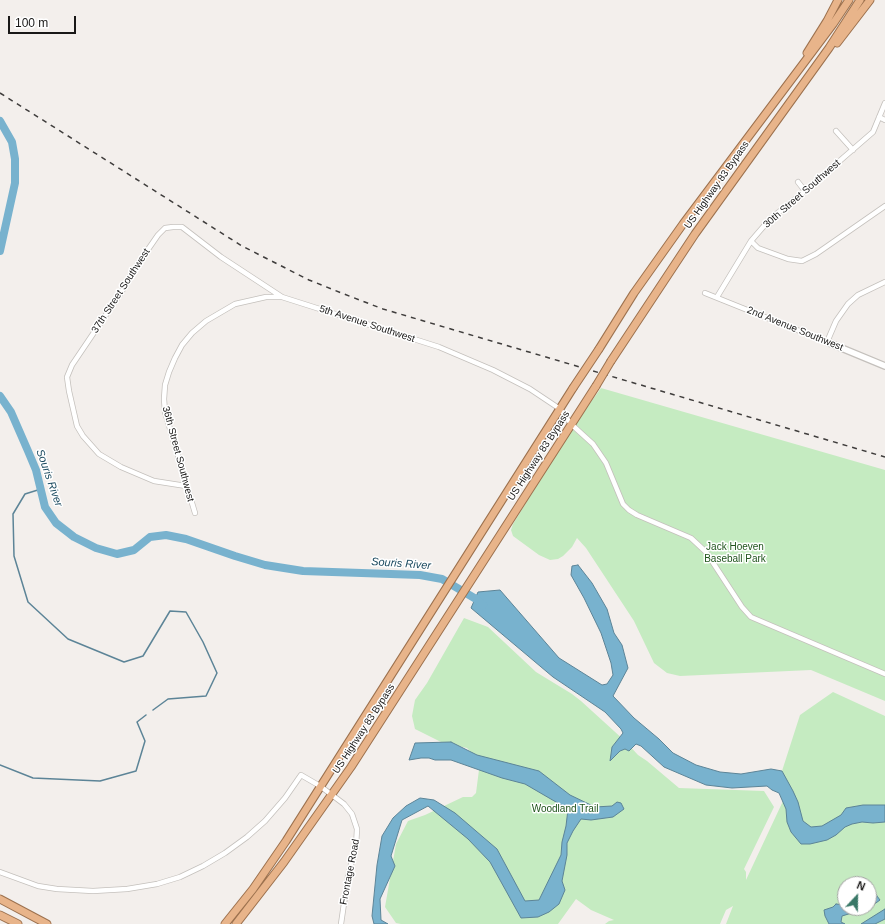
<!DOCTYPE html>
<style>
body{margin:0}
#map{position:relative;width:885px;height:924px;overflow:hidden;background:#f3efec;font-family:Arial,sans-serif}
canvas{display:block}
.north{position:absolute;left:837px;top:876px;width:40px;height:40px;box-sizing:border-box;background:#fff;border:1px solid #a3a3a2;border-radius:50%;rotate:22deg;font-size:11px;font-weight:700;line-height:16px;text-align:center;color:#191817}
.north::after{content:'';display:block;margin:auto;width:14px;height:18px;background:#397867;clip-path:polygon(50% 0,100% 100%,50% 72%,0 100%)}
.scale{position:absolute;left:8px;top:16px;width:68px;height:18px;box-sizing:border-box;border:2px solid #191817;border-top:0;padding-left:5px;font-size:12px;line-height:14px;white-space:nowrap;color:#191817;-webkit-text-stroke:3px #fff;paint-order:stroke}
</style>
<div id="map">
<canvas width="885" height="924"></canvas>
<div class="north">N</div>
<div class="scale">100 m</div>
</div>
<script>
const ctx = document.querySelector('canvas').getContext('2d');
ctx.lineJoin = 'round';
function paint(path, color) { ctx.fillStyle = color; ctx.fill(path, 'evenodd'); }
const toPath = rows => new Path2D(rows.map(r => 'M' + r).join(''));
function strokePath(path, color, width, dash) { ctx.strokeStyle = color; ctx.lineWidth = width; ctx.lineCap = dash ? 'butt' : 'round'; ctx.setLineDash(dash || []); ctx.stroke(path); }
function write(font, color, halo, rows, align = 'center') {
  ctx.font = font + ' Arial,sans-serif'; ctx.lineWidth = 3; ctx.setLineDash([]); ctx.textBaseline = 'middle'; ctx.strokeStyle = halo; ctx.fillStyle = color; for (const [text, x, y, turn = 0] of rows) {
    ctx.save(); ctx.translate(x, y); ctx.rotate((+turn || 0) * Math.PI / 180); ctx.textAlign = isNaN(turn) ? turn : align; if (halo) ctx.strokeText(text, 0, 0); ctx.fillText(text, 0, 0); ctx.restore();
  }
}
const green = toPath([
 [601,388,885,470,885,701,811,670,680,676,667,673,654,663,634,621,586,548,577,538,572,547,563,556,558,559,550,560,539,555,513,536,511,530,513,524,570,431],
 [464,618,488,627,536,672,572,694,581,701,625,741,638,755,647,761,679,788,764,791,774,807,744,869,746,872,746,880,783,801,782,771,800,715,833,692,885,716,885,924,726,924,733,906,726,910,720,924,605,924,609,921,614,920,591,910,576,899,558,924,401,924,396,923,385,907,396,844,408,821,425,815,463,797,472,797,476,793,480,762,467,748,441,742,415,729,412,716,415,700,427,683],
 [845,884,869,884,869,908,845,908]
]);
const water = toPath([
 [578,565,592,583,607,609,614,633,622,645,628,668,613,696,634,718,659,739,673,753,696,765,720,772,741,774,771,769,782,771,793,791,798,802,803,821,811,827,822,826,841,815,846,808,863,805,885,805,885,822,873,823,862,822,852,824,845,827,836,835,827,840,810,844,801,844,791,832,787,822,786,809,779,793,772,790,767,786,732,788,706,785,664,767,641,746,636,744,629,751,625,749,620,751,610,761,612,747,623,733,621,729,605,712,553,677,471,608,478,592,500,590,559,658,602,685,607,684,613,675,611,663,601,633,584,598,571,575,572,566,578,565],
 [451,742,477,755,539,771,570,795,595,807,612,806,617,802,621,803,624,809,613,817,591,820,581,819,573,831,567,843,567,855,562,881,565,890,559,904,549,912,538,917,521,918,490,862,468,839,428,806,402,820,391,856,395,866,380,899,381,920,388,924,374,924,372,916,377,865,382,836,393,818,406,806,420,798,434,800,455,813,497,849,525,901,539,900,561,855,562,842,566,826,568,809,525,784,502,778,451,760,435,760,429,758,421,758,409,760,415,743,451,742],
 [877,896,880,900,869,908,869,899,877,896],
 [836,904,845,905,845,908,868,908,842,916,841,922,845,924,829,924,825,916,824,910,833,907,836,904],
 [885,909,885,919,875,924,861,924,885,909]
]);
const stream = toPath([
 [41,489,25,494,13,514,14,556,28,602,68,639,124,662,143,656,170,611,186,612,203,642,217,673,206,696,168,699,153,710],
 [0,765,33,778,100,781,136,771,145,741,137,722,146,715]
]);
const river = toPath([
 [0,121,12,142,15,159,15,183,0,251],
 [0,396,11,412,28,451,36,470,45,507,56,523,74,537,96,548,117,554,134,550,150,537,166,535,186,539,235,556,265,565,303,571,420,575,442,579,476,599,483,605]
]);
const minor = toPath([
 [879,117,885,120],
 [836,131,853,150],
 [798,182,805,191],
 [751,241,758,248,788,259,802,261,816,254,885,206],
 [705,293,827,342,836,321,848,304,858,295,885,282],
 [717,297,751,241,770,219,805,191,873,132,885,103],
 [186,486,154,481,121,467,99,454,83,436,77,426,69,391,67,377,72,365,122,291,131,274,158,235,165,228,173,227,182,227,221,257,282,297,439,347,493,370,530,389,560,409,571,424,593,444,606,463,623,504,629,510,637,515,691,538,706,552,742,607,751,617,885,674],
 [195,513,165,412,164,399,165,385,169,372,175,358,182,345,192,333,206,321,235,304,266,297,281,297],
 [0,872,38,886,57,889,93,891,127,889,157,884,180,877,203,866,225,853,247,837,265,821,285,798,301,775,320,786,344,804,352,814,357,829,356,846,348,876,341,924]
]);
const tertiary = toPath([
 [827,342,885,366]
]);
const trunk = toPath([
 [837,43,870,0],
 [807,53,827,21,838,0],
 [599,349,634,293,683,224,833,24,849,0],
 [611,361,695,234,829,48,860,0],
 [0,899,47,924],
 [0,915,18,924],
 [225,924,253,889,286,841,573,388],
 [236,924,284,862,351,767,596,386]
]);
const rail = toPath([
 [0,93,242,246,309,280,344,294,383,309,885,457]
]);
const trunkBridge = toPath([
 [596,386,611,361],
 [573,388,599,349]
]);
const streetNames = [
 ["US Highway 83 Bypass",717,185,-55],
 ["30th Street Southwest",802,194,-41],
 ["37th Street Southwest",121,291,-57],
 ["5th Avenue Southwest",367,324,18],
 ["2nd Avenue Southwest",795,329,22],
 ["36th Street Southwest",178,454,75],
 ["US Highway 83 Bypass",539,456,-57],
 ["US Highway 83 Bypass",364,729,-57],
 ["Frontage Road",350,872,-79]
];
const parkNames = [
 ["Jack Hoeven",735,547],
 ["Baseball Park",735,559],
 ["Woodland Trail",565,809]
];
const waterNames = [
 ["Souris River",49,478,71],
 ["Souris River",401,564,4]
];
paint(green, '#c5ebc1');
paint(water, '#78b2ce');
strokePath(water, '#5c8497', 1);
strokePath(stream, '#5c8497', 1.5);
strokePath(river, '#78b2ce', 8);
strokePath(minor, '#c4c0bc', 6);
strokePath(tertiary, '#c4c0bc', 8);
strokePath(trunk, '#9c714e', 9);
strokePath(minor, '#fff', 4.5);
strokePath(tertiary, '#fff', 5.5);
strokePath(trunk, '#e8b48a', 7);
strokePath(rail, '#3f3d3c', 1.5, [5, 5]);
strokePath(trunkBridge, '#9c714e', 9, []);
strokePath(trunkBridge, '#e8b48a', 7);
write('10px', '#191817', '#fff', streetNames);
write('10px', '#1f531b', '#fff', parkNames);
write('italic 11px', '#1b4a5f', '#fff', waterNames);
</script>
